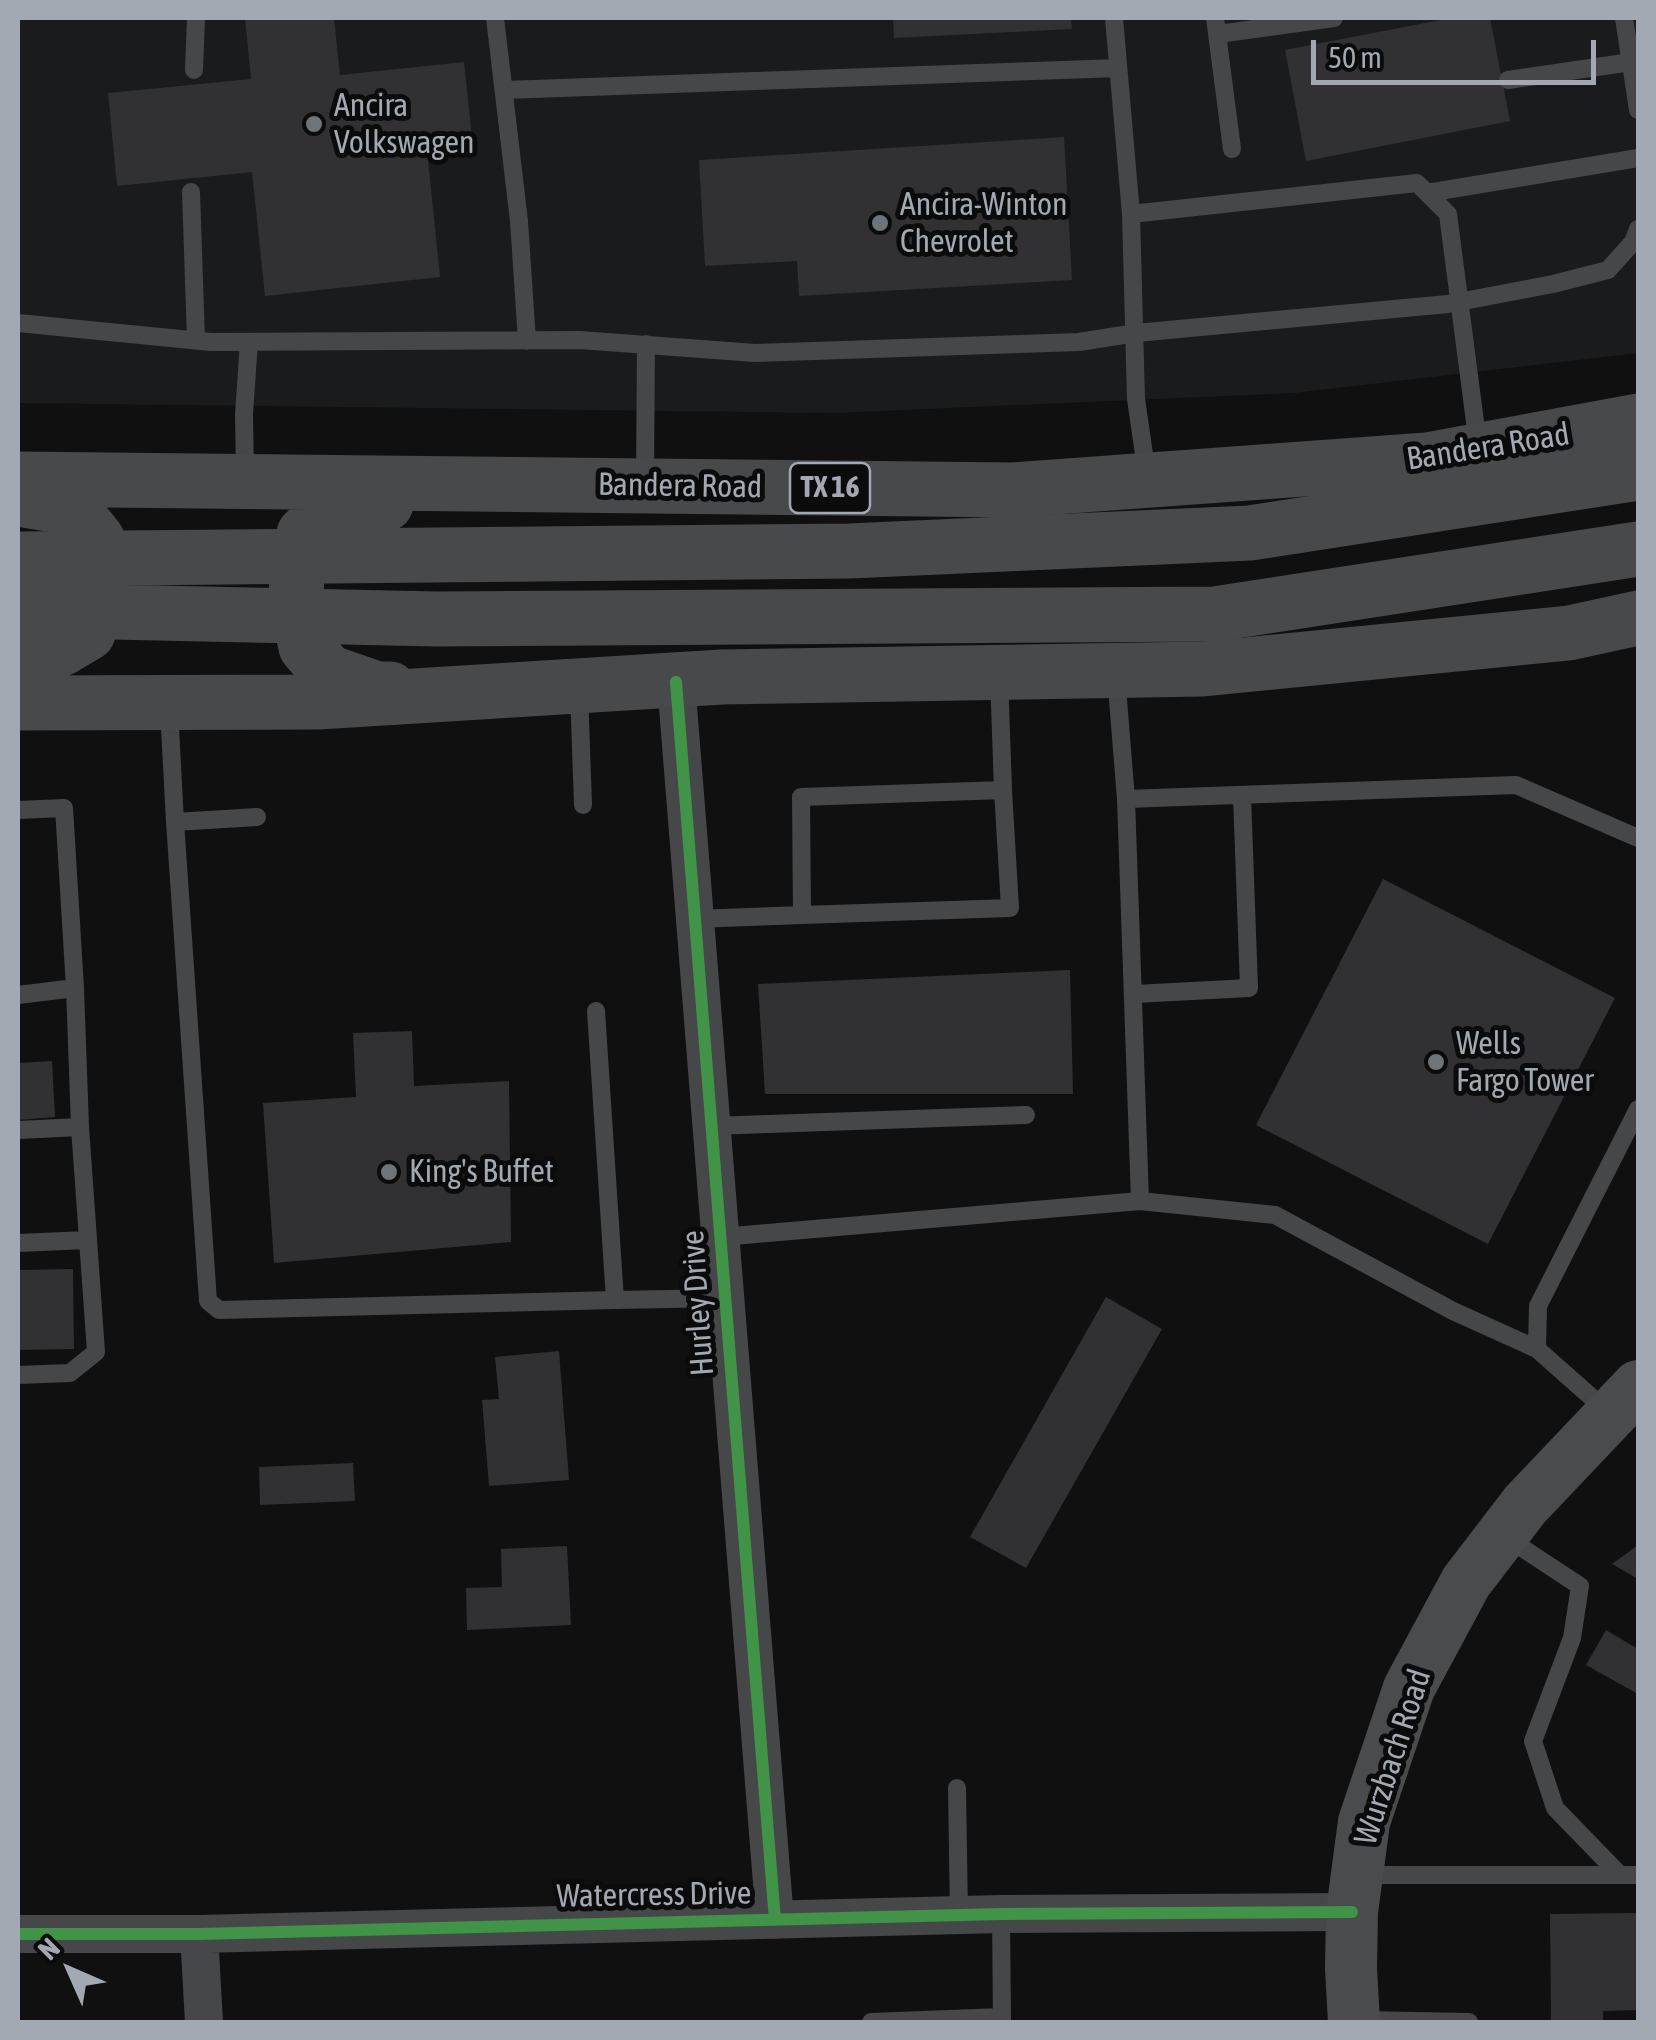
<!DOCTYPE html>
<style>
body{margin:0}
#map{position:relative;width:1656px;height:2040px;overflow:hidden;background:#101011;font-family:"Asap Condensed",sans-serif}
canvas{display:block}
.frame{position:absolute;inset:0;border:20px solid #a2a9b2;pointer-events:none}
.north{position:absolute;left:20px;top:1920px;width:100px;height:100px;-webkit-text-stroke:8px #0b0b0c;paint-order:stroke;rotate:315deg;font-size:28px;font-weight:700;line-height:40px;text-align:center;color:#a2a9b2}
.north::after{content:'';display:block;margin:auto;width:35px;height:45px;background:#a2a9b2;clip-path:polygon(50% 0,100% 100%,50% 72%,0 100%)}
.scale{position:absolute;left:1311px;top:40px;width:285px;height:45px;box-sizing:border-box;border:5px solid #a2a9b2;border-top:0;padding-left:12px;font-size:30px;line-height:35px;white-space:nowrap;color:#a2a9b2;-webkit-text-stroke:8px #0b0b0c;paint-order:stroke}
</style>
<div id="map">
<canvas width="1656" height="2040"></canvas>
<div class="frame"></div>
<div class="north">N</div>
<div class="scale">50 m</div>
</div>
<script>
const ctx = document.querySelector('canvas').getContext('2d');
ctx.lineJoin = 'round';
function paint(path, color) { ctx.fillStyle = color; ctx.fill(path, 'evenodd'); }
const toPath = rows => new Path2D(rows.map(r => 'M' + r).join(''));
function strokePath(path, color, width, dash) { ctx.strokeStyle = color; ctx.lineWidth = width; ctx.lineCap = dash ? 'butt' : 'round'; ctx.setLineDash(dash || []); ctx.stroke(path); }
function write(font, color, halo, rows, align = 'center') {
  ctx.font = font + ' "Asap Condensed",sans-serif'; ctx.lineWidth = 10; ctx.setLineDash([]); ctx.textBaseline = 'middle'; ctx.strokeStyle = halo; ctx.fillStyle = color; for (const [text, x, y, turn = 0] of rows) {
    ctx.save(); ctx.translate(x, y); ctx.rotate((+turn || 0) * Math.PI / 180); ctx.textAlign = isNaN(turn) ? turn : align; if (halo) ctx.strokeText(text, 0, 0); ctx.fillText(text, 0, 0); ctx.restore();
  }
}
const built = toPath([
 [18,18,1638,18,1638,353,1294,393,833,413,18,403]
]);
const building = toPath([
 [245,18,334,18,340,75,464,62,474,155,428,160,440,277,265,296,252,172,117,186,108,93,251,79],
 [893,18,1071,18,1072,29,894,38],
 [1451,18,1490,18,1510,121,1306,161,1285,50],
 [1064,137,1072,280,799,296,797,261,705,266,699,160],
 [1383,879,1615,998,1488,1244,1256,1125],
 [1070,970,1073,1094,765,1094,758,984],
 [412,1031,414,1086,509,1081,511,1242,274,1263,263,1103,356,1097,353,1033],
 [52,1061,55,1117,18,1120,18,1063],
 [73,1269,74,1349,18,1350,18,1270],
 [1106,1297,1162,1329,1026,1568,970,1537],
 [559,1351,569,1480,489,1486,482,1400,499,1399,495,1357],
 [353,1463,355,1501,260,1505,259,1467],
 [1638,1545,1638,1579,1612,1564],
 [567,1546,571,1625,467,1630,466,1588,502,1587,501,1549],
 [1606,1630,1638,1649,1638,1694,1586,1665],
 [1638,1913,1638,2010,1603,2011,1603,2022,1551,2022,1550,1914]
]);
const lane = toPath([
 [495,18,519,221,527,341],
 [1114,18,1131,214,1136,399,1147,475],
 [1215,18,1232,149],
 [1624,18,1638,110],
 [1218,34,1334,18],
 [194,70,196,18],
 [1508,80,1631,62],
 [505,90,1118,68],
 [191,192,196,340],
 [1427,193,1638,158],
 [1131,214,1417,183,1448,214,1478,445],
 [18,323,211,342,580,340,755,353,1079,342,1136,333,1448,304,1553,284,1608,270,1633,242,1638,229],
 [245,476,244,414,249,342],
 [645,480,646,344],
 [1116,675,1126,799],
 [999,676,1003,790],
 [579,691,583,805],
 [169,709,175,822,257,817],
 [18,810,64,808,75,988,18,995],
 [175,822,208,1301,219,1310,615,1300,596,1011],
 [695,919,802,915,1010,908,1003,790,801,797,802,915],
 [75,988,80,1127],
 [1135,994,1249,988,1242,796],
 [711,1126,1026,1115],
 [18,1130,80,1127,96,1352,70,1373,18,1375],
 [1140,1201,1275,1215,1453,1311,1537,1349],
 [721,1237,1140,1201,1126,799,1516,785,1638,838],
 [18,1243,87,1240],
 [615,1300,725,1298],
 [1607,1411,1537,1349,1538,1306,1638,1109],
 [1507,1538,1580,1586,1572,1638,1533,1741,1555,1808,1620,1875],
 [957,1788,959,1916],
 [1363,1875,1638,1875],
 [1001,1914,1002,2022],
 [1360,2020,1469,2022],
 [871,2022,1001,2017]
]);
const street = toPath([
 [676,682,775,1920],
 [18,1934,199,1934,1001,1914,1352,1912],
 [199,1934,204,2022]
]);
const secondary = toPath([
 [1354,2022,1351,1969,1352,1912,1364,1822,1409,1688,1466,1582,1525,1505,1638,1386]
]);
const primary = toPath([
 [18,479,1013,490,1427,460,1638,421],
 [18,499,59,506,80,518,97,539,100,592,88,633,61,649,18,654],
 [386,504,352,506,320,518,304,534,297,570,296,603,306,647,328,672,377,689,390,689],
 [18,703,318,702,722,677,1203,669,1569,633,1638,618]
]);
const highwayBridge = toPath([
 [18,559,849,551,1250,533,1638,473],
 [18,610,437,619,1215,614,1638,549]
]);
const cycleway = toPath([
 [676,682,775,1920],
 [18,1934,199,1934,1001,1914,1352,1912]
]);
const markers = [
 [314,124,10,"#6f737a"],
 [880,223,10,"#6f737a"],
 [1436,1062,10,"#6f737a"],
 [389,1172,10,"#6f737a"]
];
const shields = [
 [830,488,80]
];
const shieldNames = [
 ["TX 16",830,488]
];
const poiNames = [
 ["Ancira",334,106],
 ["Volkswagen",334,143],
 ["Ancira-Winton",900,205],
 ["Chevrolet",900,242],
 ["Wells",1456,1044],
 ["Fargo Tower",1456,1081],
 ["King's Buffet",409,1172]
];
const streetNames = [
 ["Bandera Road",1488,447,-9],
 ["Bandera Road",680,486,1],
 ["Hurley Drive",698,1303,-94],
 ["Wurzbach Road",1393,1757,-72],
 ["Watercress Drive",654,1895,-1]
];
paint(built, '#1a1b1c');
paint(building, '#313133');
strokePath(lane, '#454749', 18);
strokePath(street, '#454749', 38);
strokePath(secondary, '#494b4d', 52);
strokePath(primary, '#47494b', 55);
strokePath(highwayBridge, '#47494b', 55);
strokePath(cycleway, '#419447', 12);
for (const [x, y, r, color] of markers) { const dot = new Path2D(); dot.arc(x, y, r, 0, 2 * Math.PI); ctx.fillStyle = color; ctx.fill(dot); strokePath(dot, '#0b0b0c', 4); }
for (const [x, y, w] of shields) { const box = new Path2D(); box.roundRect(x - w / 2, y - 25, w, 50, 8); ctx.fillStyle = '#0b0b0c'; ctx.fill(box); strokePath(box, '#a2a9b2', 2.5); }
write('bold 30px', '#a2a9b2', null, shieldNames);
write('32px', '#a2a9b2', '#0b0b0c', poiNames, 'left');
write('32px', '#a2a9b2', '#0b0b0c', streetNames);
</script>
